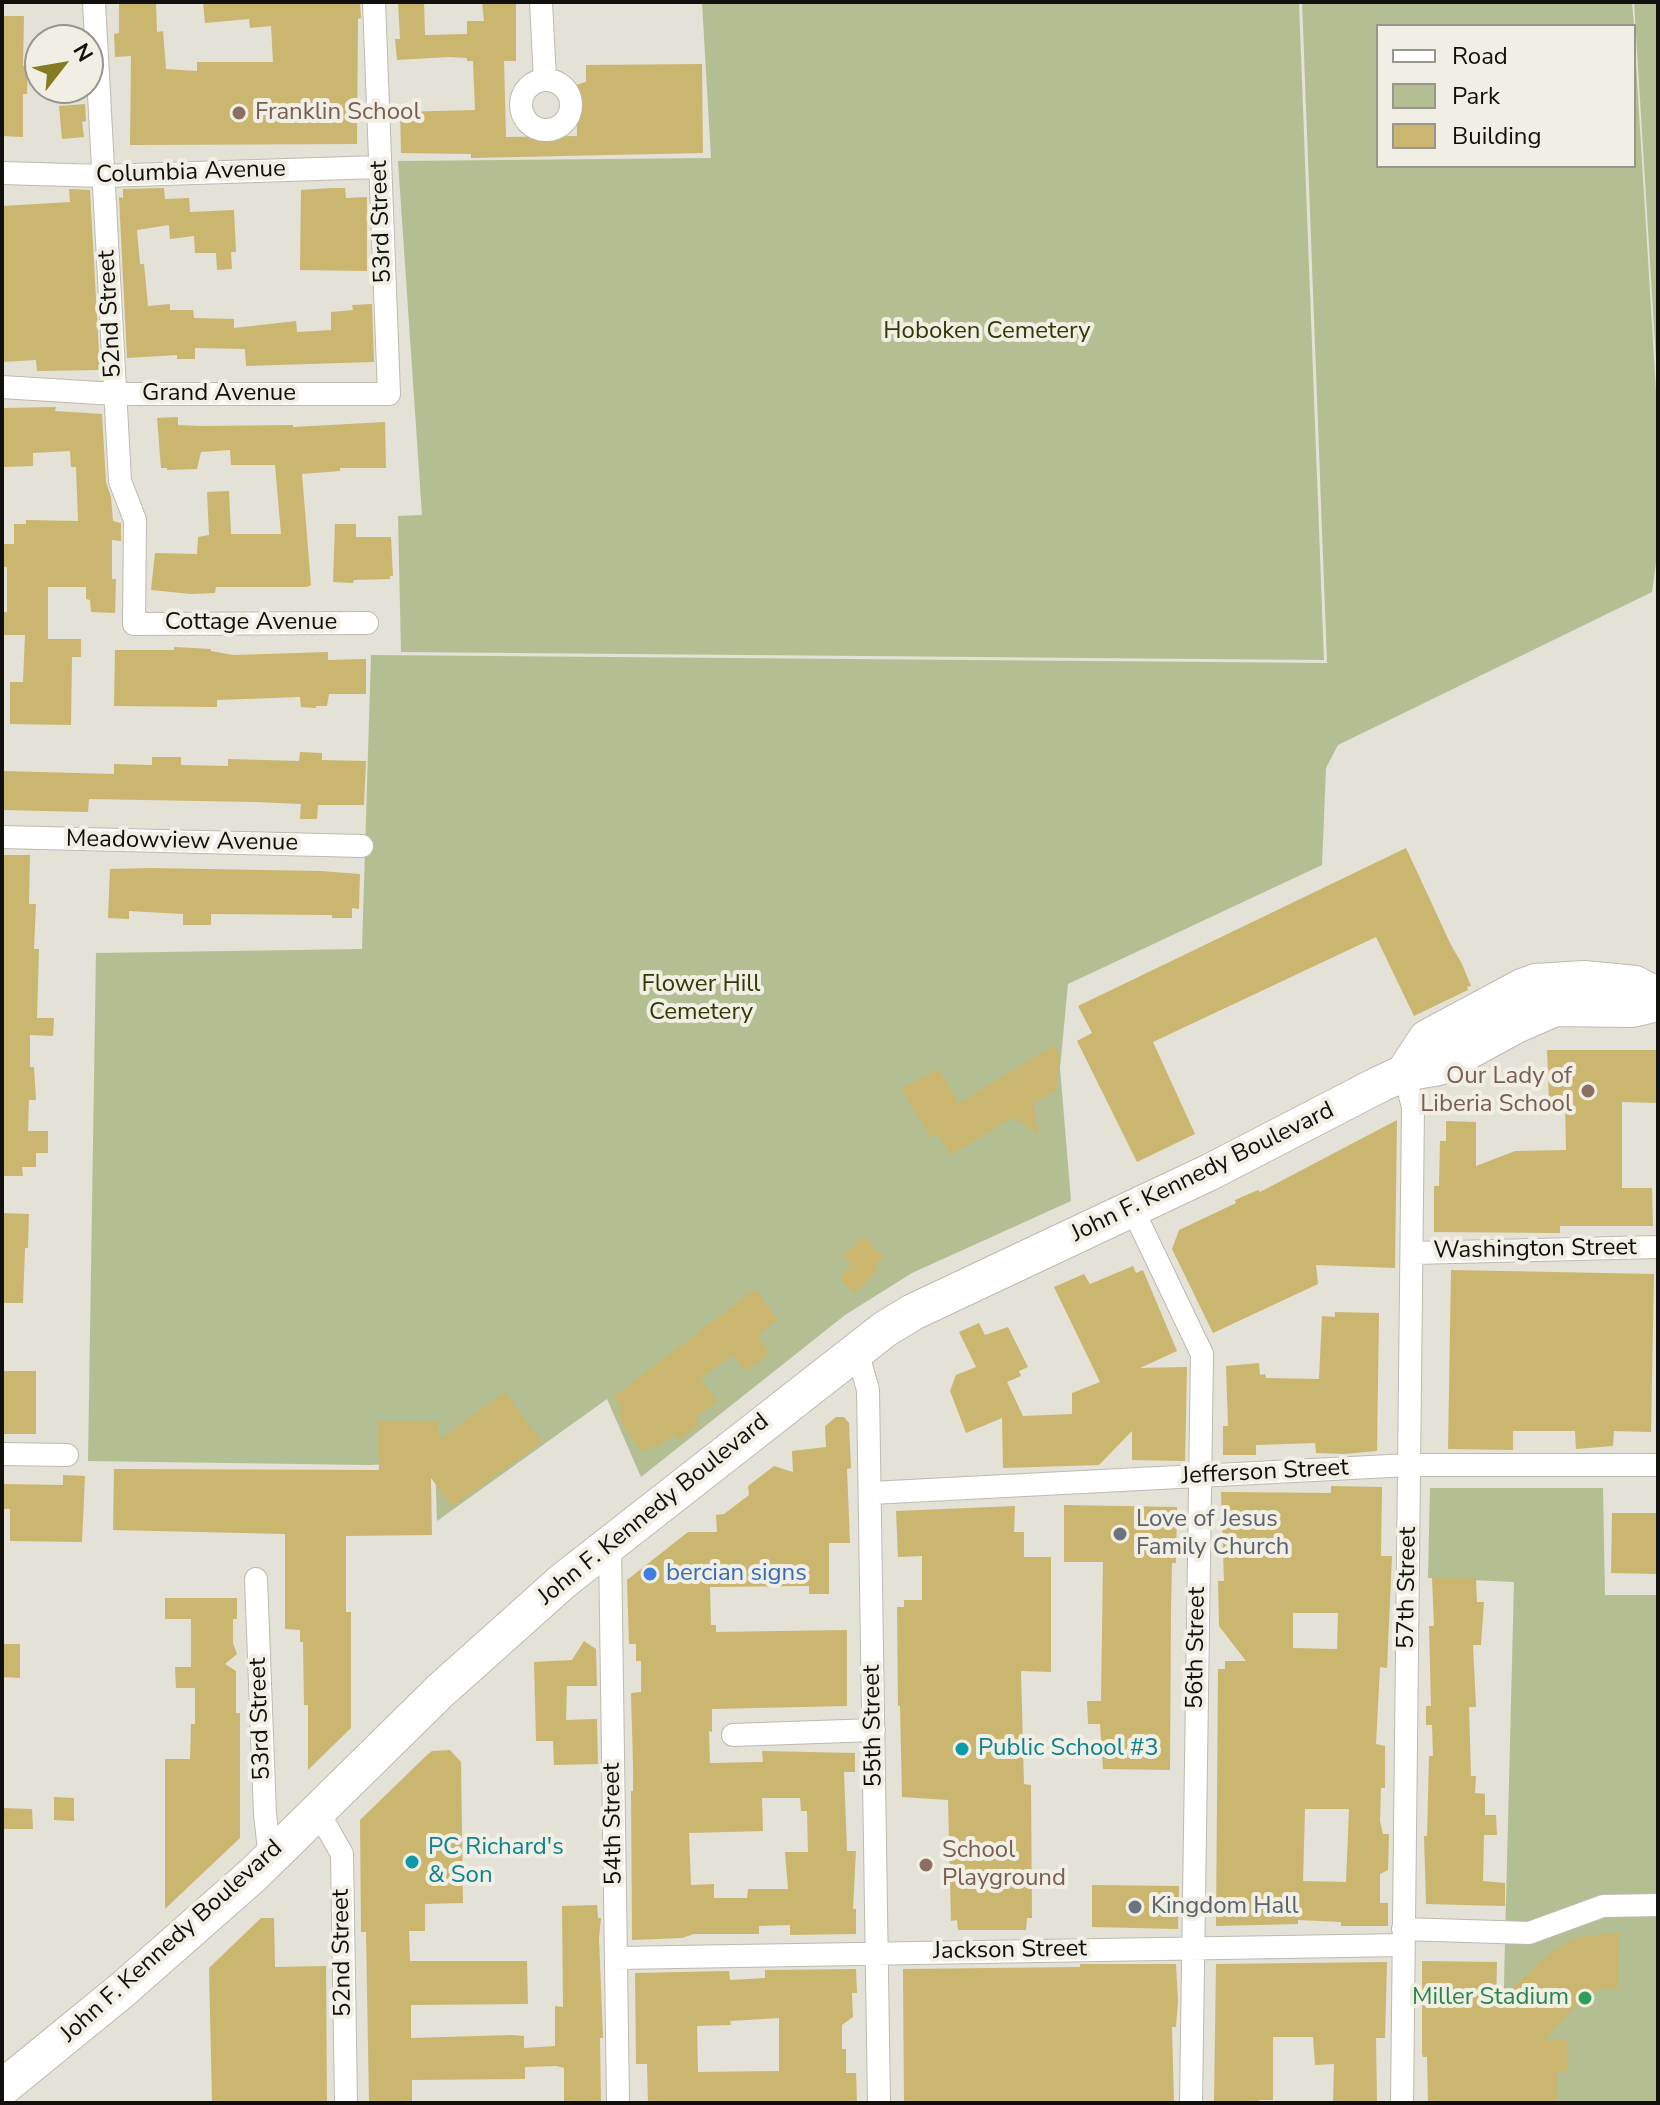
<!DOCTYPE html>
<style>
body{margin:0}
#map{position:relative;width:1660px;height:2105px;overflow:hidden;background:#e4e1d6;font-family:"Nunito Sans",sans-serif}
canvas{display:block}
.frame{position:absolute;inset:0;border:4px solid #11100c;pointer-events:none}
.legend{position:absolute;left:1376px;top:24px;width:260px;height:144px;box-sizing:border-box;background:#f1eee3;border:2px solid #97958d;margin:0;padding:10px 14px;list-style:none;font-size:24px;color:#11100c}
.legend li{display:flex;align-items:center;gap:16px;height:40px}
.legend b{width:40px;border:2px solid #97958d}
.north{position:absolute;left:24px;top:24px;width:80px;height:80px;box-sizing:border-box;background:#f1eee3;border:2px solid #97958d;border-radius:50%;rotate:59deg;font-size:22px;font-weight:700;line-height:32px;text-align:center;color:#11100c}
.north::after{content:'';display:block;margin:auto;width:28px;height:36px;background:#867b20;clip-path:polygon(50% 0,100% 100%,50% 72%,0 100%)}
</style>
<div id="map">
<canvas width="1660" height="2105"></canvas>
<div class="frame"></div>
<ul class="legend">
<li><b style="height:10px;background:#fff"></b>Road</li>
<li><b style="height:22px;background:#b3bf92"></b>Park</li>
<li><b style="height:22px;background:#cbb66f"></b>Building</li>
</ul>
<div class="north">N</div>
</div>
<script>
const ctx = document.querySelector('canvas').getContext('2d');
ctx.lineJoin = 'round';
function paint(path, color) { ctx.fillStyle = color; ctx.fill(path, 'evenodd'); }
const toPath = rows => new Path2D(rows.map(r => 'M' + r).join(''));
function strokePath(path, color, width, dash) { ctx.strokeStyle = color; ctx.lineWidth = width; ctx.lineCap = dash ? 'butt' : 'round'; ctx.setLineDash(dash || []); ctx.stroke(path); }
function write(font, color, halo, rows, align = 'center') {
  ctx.font = font + ' "Nunito Sans",sans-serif'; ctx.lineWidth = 8; ctx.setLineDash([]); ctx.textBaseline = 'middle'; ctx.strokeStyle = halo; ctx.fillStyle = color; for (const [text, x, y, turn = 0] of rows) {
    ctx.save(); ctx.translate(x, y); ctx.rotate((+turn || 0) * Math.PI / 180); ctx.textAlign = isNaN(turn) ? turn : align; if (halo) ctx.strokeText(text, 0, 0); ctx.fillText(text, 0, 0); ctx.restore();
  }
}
const green = toPath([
 [702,2,1299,2,1324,660,401,652,398,516,422,515,398,161,711,158],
 [1302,2,1632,2,1634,26,1378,26,1378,166,1634,166,1634,30,1658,424,1658,548,1652,592,1338,745,1326,768,1322,865,1068,984,1060,1068,1071,1201,912,1273,845,1315,641,1477,607,1399,437,1521,435,1462,369,1465,88,1461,96,953,362,949,371,655,1327,663],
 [1634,2,1658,2,1658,392],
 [1430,1488,1603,1488,1605,1595,1658,1595,1658,2103,1501,2103,1514,1582,1428,1578]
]);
const building = toPath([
 [119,2,156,2,157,32,163,31,166,69,197,71,197,62,273,62,271,26,250,28,249,19,205,23,203,2,360,2,361,18,358,19,357,144,130,145,131,56,115,57,114,34,119,33],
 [398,2,424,2,425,35,467,34,467,21,484,21,482,2,516,2,516,61,504,61,506,137,577,136,576,85,586,82,586,65,702,64,703,153,471,158,471,154,401,153,400,112,475,110,473,61,467,61,467,58,449,57,397,60,395,39,400,39],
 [2,16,24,16,23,66,28,66,27,94,23,94,23,137,2,136],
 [85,104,86,121,82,122,84,137,62,139,59,106],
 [164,188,165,199,189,198,190,212,234,210,236,252,231,252,232,269,217,270,216,253,195,253,194,236,170,239,169,225,137,230,140,264,144,264,148,306,170,304,170,310,193,310,194,318,234,319,234,328,296,321,297,332,331,330,331,312,353,310,352,305,372,304,374,362,246,366,245,349,195,348,195,359,177,359,177,355,127,358,119,197,123,198,123,189],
 [331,188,345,188,346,198,367,197,367,271,300,270,301,190],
 [69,189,90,190,100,370,37,371,36,360,2,362,2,206,70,202],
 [56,407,55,411,102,414,106,482,111,497,113,521,121,523,121,541,112,540,112,579,116,579,115,613,91,612,90,600,86,599,86,587,48,587,48,639,81,639,81,657,72,657,71,725,10,724,10,682,23,682,25,635,2,635,2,612,7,612,7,567,2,567,2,544,14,544,14,524,26,524,26,520,78,521,76,467,71,467,70,451,33,453,33,466,3,467,2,408],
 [178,417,178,425,202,426,293,425,293,427,385,422,386,468,340,468,340,471,302,474,311,585,307,587,216,587,215,593,191,594,151,590,155,553,197,554,198,537,209,535,207,492,229,491,231,534,281,534,275,465,231,465,230,450,201,452,197,469,167,470,167,468,161,468,157,418],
 [335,524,356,524,356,537,391,537,393,576,390,576,390,579,354,580,353,583,333,582],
 [174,647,211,649,211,651,233,655,328,652,328,660,366,659,366,694,329,694,327,706,316,706,316,708,301,707,300,697,217,700,217,707,114,706,115,650,174,650],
 [300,752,322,753,322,760,366,761,364,805,318,805,317,819,300,819,301,804,255,802,89,799,88,812,2,810,2,771,114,774,114,764,152,765,152,757,181,757,181,765,228,766,228,759,299,761],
 [1406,848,1451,945,1462,964,1471,986,1467,987,1468,990,1414,1016,1376,937,1153,1042,1195,1134,1137,1162,1077,1041,1092,1033,1078,1006],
 [2,855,30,855,29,904,36,904,34,949,39,949,37,1018,54,1018,53,1036,30,1035,30,1067,34,1067,36,1100,29,1100,28,1131,48,1131,48,1153,36,1153,36,1167,22,1167,23,1176,2,1176],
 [149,868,320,871,360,874,359,909,352,908,352,918,332,918,332,915,211,914,211,925,183,925,183,914,129,911,129,919,108,918,110,869],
 [1054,1045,1060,1055,1056,1090,1033,1104,1039,1135,1013,1117,951,1155,938,1134,932,1138,902,1091,906,1086,938,1069,959,1103],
 [1547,1050,1658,1050,1658,1103,1622,1102,1622,1188,1652,1188,1653,1226,1560,1226,1560,1233,1434,1232,1434,1186,1439,1186,1440,1141,1446,1141,1446,1121,1476,1122,1476,1166,1515,1151,1566,1150,1565,1102,1549,1103],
 [1397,1120,1395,1268,1316,1265,1318,1284,1213,1333,1172,1249,1179,1230,1236,1203,1235,1200,1258,1190,1260,1192],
 [2,1213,29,1214,28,1248,25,1248,23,1303,2,1303],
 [863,1236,884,1257,875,1266,878,1270,855,1293,841,1281,841,1274,851,1264,843,1256],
 [1133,1266,1136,1273,1143,1270,1177,1351,1140,1368,1187,1367,1185,1461,1132,1460,1132,1431,1099,1465,1003,1468,1002,1418,966,1433,950,1391,956,1375,976,1367,959,1332,979,1323,985,1335,1008,1327,1028,1367,1019,1371,1021,1376,1007,1382,1023,1416,1072,1414,1072,1393,1100,1382,1054,1287,1084,1274,1090,1284],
 [1451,1270,1654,1274,1651,1432,1614,1431,1613,1446,1576,1449,1575,1431,1513,1431,1513,1450,1448,1449],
 [755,1289,778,1320,757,1336,770,1354,746,1371,732,1355,700,1379,718,1401,695,1418,700,1423,679,1440,674,1434,654,1450,651,1446,643,1452,622,1424,618,1411,622,1408,613,1397],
 [1335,1312,1379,1313,1377,1451,1344,1454,1316,1453,1315,1443,1256,1445,1256,1455,1223,1455,1223,1426,1228,1426,1226,1366,1259,1363,1260,1375,1265,1374,1266,1378,1319,1379,1322,1316,1335,1317],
 [2,1371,36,1371,36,1434,2,1434],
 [505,1392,542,1442,452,1507,431,1478,432,1535,346,1536,346,1612,351,1612,351,1728,308,1770,308,1705,304,1705,303,1642,300,1642,300,1630,285,1629,285,1534,113,1530,114,1469,379,1470,378,1421,438,1421,439,1440],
 [836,1417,844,1417,849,1423,851,1468,847,1469,850,1543,829,1543,829,1594,809,1594,809,1586,710,1587,711,1625,716,1625,716,1632,847,1630,847,1706,712,1709,712,1732,709,1731,710,1763,763,1762,762,1751,855,1753,855,1772,844,1772,847,1851,856,1851,853,1909,856,1909,856,1934,790,1935,790,1925,759,1926,759,1934,694,1934,682,1938,632,1940,631,1791,633,1791,633,1766,631,1693,641,1692,641,1661,636,1661,636,1644,629,1644,627,1580,688,1532,717,1532,716,1515,724,1514,749,1495,748,1486,774,1466,793,1472,792,1451,826,1447,825,1426],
 [762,1798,800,1798,801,1811,807,1811,808,1852,785,1852,788,1889,748,1889,747,1898,714,1898,714,1884,691,1885,689,1833,763,1831],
 [63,1475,85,1476,82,1542,10,1541,10,1509,2,1509,2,1484,63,1485],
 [1331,1486,1382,1487,1381,1556,1392,1556,1387,1668,1380,1667,1376,1744,1385,1746,1385,1788,1381,1788,1380,1821,1383,1834,1389,1834,1388,1870,1380,1874,1380,1903,1388,1903,1388,1926,1341,1926,1341,1922,1298,1920,1298,1924,1216,1926,1218,1669,1225,1669,1225,1661,1246,1661,1219,1626,1218,1581,1224,1581,1221,1492,1331,1493],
 [1293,1613,1338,1613,1337,1649,1293,1648],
 [1305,1809,1349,1809,1346,1882,1303,1881],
 [1064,1505,1177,1507,1176,1563,1172,1563,1171,1607,1170,1770,1103,1769,1100,1724,1088,1724,1087,1701,1101,1701,1103,1562,1064,1562],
 [1015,1506,1014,1532,1024,1532,1024,1557,1051,1557,1051,1672,1021,1671,1024,1784,1031,1785,1032,1918,1027,1918,1026,1930,958,1930,957,1920,951,1921,948,1800,902,1797,900,1706,898,1706,897,1607,904,1607,904,1600,922,1600,922,1556,898,1557,896,1511],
 [1612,1513,1658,1513,1658,1574,1611,1573],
 [1432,1578,1476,1578,1477,1602,1484,1602,1481,1645,1473,1645,1476,1707,1469,1707,1471,1776,1476,1776,1475,1793,1485,1794,1485,1815,1496,1815,1497,1835,1484,1835,1483,1881,1505,1883,1505,1906,1426,1904,1424,1836,1427,1836,1429,1756,1433,1756,1432,1725,1426,1725,1426,1706,1431,1706,1429,1626,1434,1626],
 [165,1598,237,1598,237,1619,233,1619,233,1643,237,1654,225,1664,236,1671,236,1713,240,1713,240,1838,165,1909,165,1759,190,1759,191,1724,195,1724,195,1688,176,1688,175,1667,191,1667,191,1619,165,1619],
 [584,1641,596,1649,597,1686,567,1686,566,1720,597,1719,598,1764,554,1765,553,1741,536,1741,534,1662,572,1660],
 [2,1644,20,1644,20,1678,2,1677],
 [450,1750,461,1762,463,1903,425,1904,425,1931,409,1931,410,1961,527,1961,528,2004,411,2005,411,2038,512,2035,524,2036,524,2048,555,2046,555,2006,563,2007,562,1906,597,1905,598,1918,601,1918,599,1938,603,2038,600,2038,601,2103,564,2103,564,2068,556,2066,525,2067,525,2079,412,2080,412,2103,369,2103,366,1932,361,1932,360,1820,427,1755,432,1751],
 [54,1797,74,1798,74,1821,54,1820],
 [2,1808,32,1809,33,1829,2,1829],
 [1092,1885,1179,1886,1178,1929,1092,1927],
 [261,1918,274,1918,275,1967,326,1966,327,2103,212,2103,209,1968],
 [1619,1932,1618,1988,1596,1991,1583,1999,1544,2040,1567,2039,1567,2072,1558,2072,1557,2103,1428,2103,1427,2057,1423,2057,1422,2053,1422,1961,1497,1962,1496,2004,1548,1954,1576,1938],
 [1387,1962,1385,2038,1376,2038,1377,2103,1333,2103,1334,2064,1315,2065,1313,2037,1273,2037,1273,2100,1259,2100,1259,2103,1214,2103,1216,1964],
 [1080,1964,1176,1964,1178,2002,1176,2027,1172,2027,1174,2103,904,2103,903,1969,1080,1967],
 [856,1969,857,1993,852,1993,853,2017,842,2025,842,2049,846,2049,846,2073,856,2073,857,2103,648,2103,647,2064,636,2064,635,1973,729,1971,730,1980,765,1978,765,1970],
 [779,2018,779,2071,698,2072,697,2026,731,2025,730,2021]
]);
const minor = toPath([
 [94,2,120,481,135,520,134,624,367,623],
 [541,2,545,80],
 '521 105a25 25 0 1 1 50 0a25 25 0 1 1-50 0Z',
 [2,173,103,176,379,167],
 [2,387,115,394,389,394,374,2],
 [2,837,362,846],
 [1133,1210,1202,1354,1191,2103],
 [1413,1253,1658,1247],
 [857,1351,868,1390,879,2103],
 [2,1454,67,1455],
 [871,1493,1409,1465,1658,1465],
 [610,1546,618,2103],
 [256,1579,265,1814,270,1859],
 [733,1735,874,1730],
 [317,1810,342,1854,346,2103],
 [1403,1929,1529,1933,1603,1906,1658,1905],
 [616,1958,1403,1945],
 [1402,2103,1413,1107,1404,1073]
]);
const primary = toPath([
 [1404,1073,1427,1038,1522,987,1536,982,1584,979,1635,984,1658,996],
 [2,2088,121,1991,254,1874,440,1691,563,1581,885,1329,913,1312,1210,1172,1380,1084,1404,1073,1439,1067,1516,1025,1555,1008,1632,1009,1658,1003]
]);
const markers = [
 [239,113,8,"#8d6e63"],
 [1588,1091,8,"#8d6e63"],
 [1120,1534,8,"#6b7280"],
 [650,1574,8,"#3f7fe0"],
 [962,1749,8,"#0f9aa8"],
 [412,1862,8,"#0f9aa8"],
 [926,1865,8,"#8d6e63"],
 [1135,1907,8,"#6b7280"],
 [1585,1998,8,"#2e9e5b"]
];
const educationNames = [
 ["Franklin School",255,113],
 ["Our Lady of",1572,1077,"right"],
 ["Liberia School",1572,1105,"right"],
 ["School",942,1851],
 ["Playground",942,1879]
];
const streetNames = [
 ["Columbia Avenue",191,173,-2],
 ["53rd Street",382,222,-92],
 ["52nd Street",111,314,-93],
 ["Grand Avenue",219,394],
 ["Cottage Avenue",251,623],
 ["Meadowview Avenue",182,842,1],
 ["John F. Kennedy Boulevard",1203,1173,-26],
 ["Washington Street",1535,1250,-1],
 ["Jefferson Street",1265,1473,-3],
 ["John F. Kennedy Boulevard",654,1510,-39],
 ["57th Street",1408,1588,-89],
 ["56th Street",1197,1648,-89],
 ["53rd Street",261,1719,-92],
 ["55th Street",874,1726,-91],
 ["54th Street",614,1824,-91],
 ["John F. Kennedy Boulevard",172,1942,-42],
 ["Jackson Street",1010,1951,-1],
 ["52nd Street",343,1953,-91]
];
const parkNames = [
 ["Hoboken Cemetery",987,332],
 ["Flower Hill",701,985],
 ["Cemetery",701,1013]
];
const worshipNames = [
 ["Love of Jesus",1136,1520],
 ["Family Church",1136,1548],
 ["Kingdom Hall",1151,1907]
];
const shopNames = [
 ["bercian signs",666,1574]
];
const cultureNames = [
 ["Public School #3",978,1749],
 ["PC Richard's",428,1848],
 ["& Son",428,1876]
];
const leisureNames = [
 ["Miller Stadium",1569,1998]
];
paint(green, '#b3bf92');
paint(building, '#cbb66f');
strokePath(minor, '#bdbaaf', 24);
strokePath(primary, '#bdbaaf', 38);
strokePath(minor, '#fff', 22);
strokePath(primary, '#fff', 36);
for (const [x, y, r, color] of markers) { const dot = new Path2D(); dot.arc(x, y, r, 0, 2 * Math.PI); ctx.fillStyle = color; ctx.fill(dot); strokePath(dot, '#f1eee3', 3); }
write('24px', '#785e54', '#f1eee3', educationNames, 'left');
write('24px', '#11100c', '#f1eee3', streetNames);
write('24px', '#303a04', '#f1eee3', parkNames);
write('24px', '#5b616d', '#f1eee3', worshipNames, 'left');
write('24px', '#366cbe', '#f1eee3', shopNames, 'left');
write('24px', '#0d838f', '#f1eee3', cultureNames, 'left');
write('24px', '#27864d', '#f1eee3', leisureNames, 'right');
</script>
